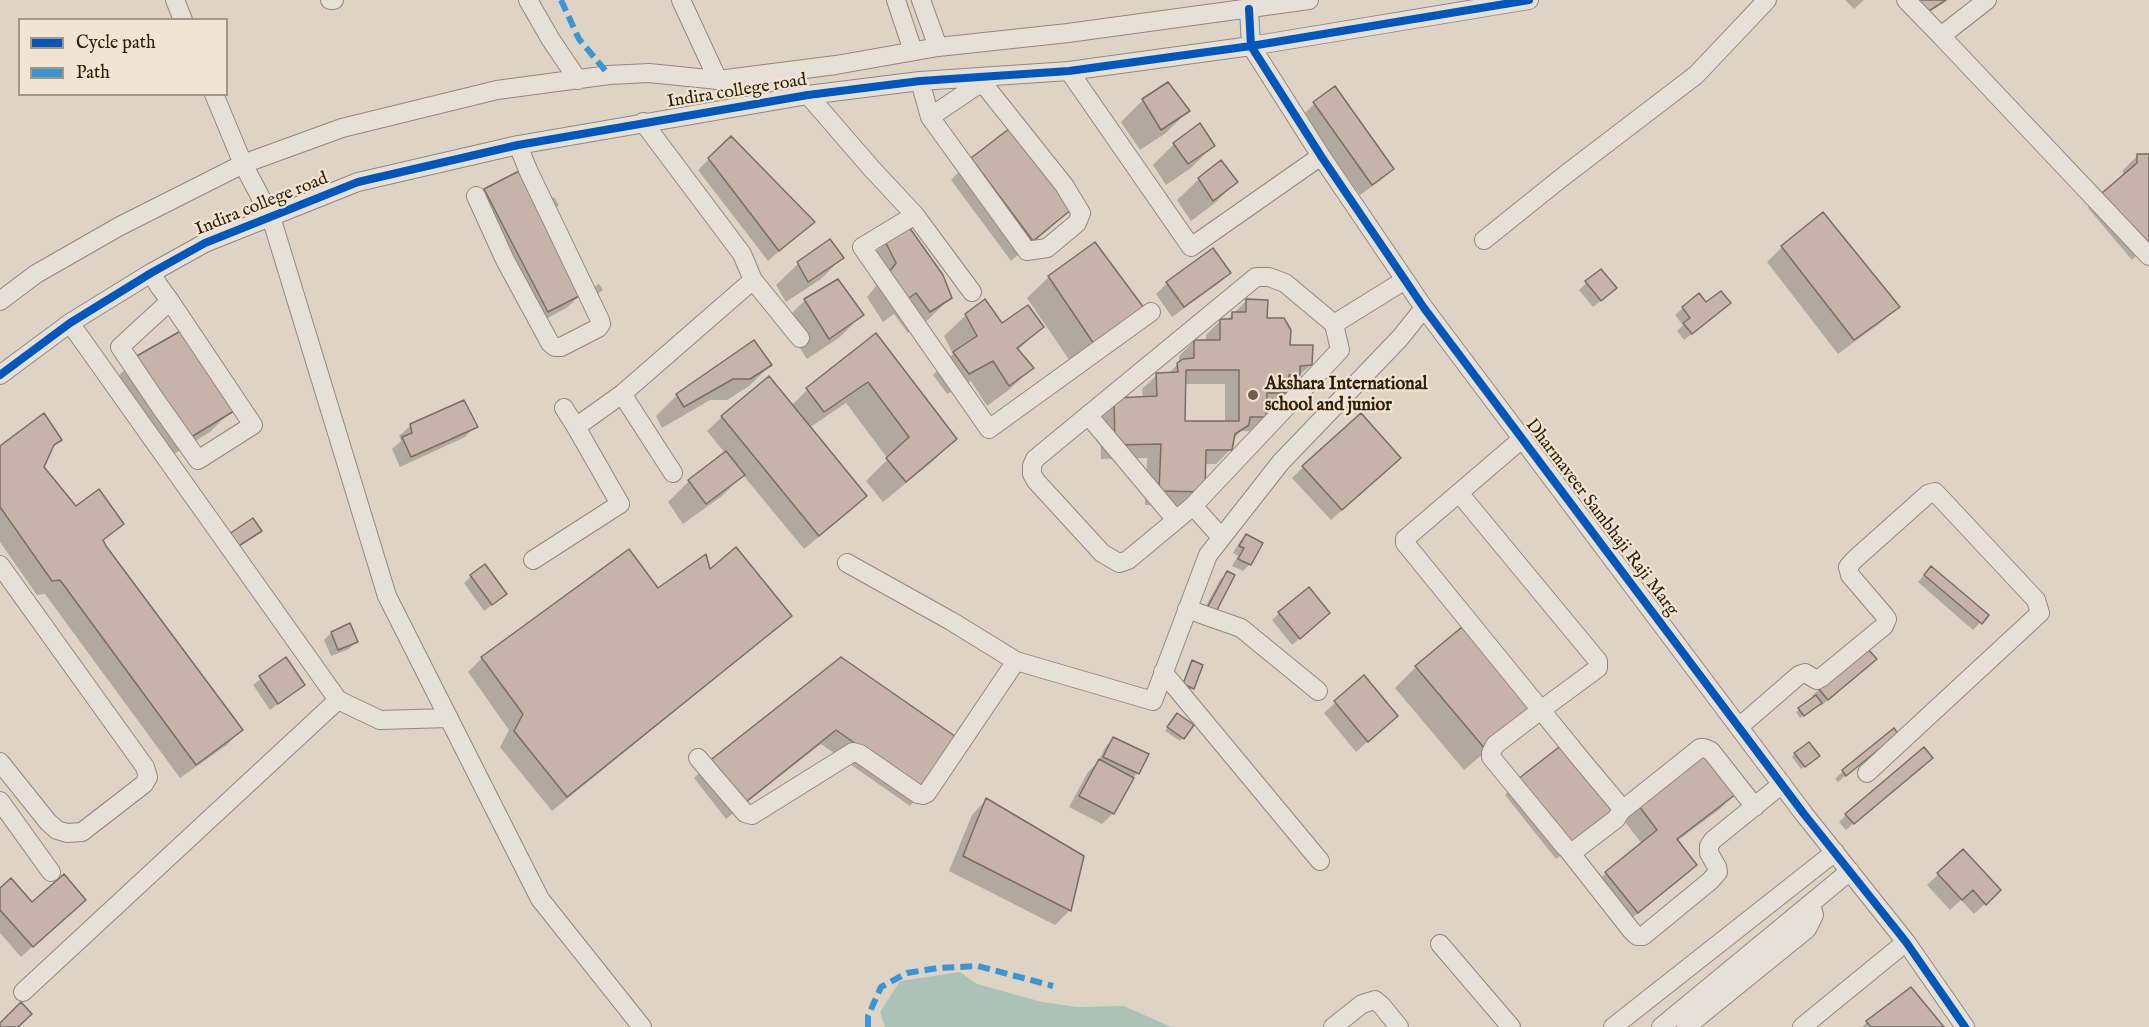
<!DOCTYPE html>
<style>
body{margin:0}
#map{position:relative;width:2149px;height:1027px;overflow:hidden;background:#ded4c6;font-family:"IM FELL English",serif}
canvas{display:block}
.legend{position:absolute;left:18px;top:18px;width:210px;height:78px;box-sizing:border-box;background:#f0e4d3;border:2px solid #a49681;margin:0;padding:8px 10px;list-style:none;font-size:18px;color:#312005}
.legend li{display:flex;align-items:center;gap:12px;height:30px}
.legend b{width:30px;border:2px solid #a49681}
</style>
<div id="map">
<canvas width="2149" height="1027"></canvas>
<ul class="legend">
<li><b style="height:8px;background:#0057b8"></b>Cycle path</li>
<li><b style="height:8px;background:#3d94d1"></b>Path</li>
</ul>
</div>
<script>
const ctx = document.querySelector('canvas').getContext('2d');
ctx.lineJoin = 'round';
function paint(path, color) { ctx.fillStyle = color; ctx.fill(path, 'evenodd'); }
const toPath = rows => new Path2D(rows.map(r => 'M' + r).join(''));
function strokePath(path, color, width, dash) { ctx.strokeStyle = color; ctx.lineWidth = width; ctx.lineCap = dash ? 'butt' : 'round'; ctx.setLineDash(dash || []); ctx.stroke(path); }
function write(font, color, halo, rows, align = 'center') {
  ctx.font = font + ' "IM FELL English",serif'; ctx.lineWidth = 4.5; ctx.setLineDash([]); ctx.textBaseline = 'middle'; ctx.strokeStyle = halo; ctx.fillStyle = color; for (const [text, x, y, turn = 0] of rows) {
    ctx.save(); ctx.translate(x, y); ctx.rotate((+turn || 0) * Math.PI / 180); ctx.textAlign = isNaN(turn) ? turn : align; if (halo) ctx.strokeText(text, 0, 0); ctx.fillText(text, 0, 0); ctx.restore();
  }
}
const water = toPath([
 [960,972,977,984,1042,1002,1077,1007,1124,1006,1171,1027,885,1027,880,1012,900,981]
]);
const shadow = toPath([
 [1845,0,1864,0,1854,9],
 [1168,84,1188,111,1166,133,1140,150,1121,122,1143,100],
 [1335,89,1392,169,1381,180,1360,195,1303,115,1314,104],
 [1174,144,1213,146,1191,168,1166,185,1153,165],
 [2138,155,2149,155,2142,250,2132,260,2088,208,2123,176,2123,170],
 [709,159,813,222,768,261,698,170],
 [972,159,1070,208,1048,230,1011,261,951,180],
 [1221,162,1236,182,1215,203,1191,221,1177,200,1199,179],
 [520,172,583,292,568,307,533,326,470,205,485,191],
 [554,197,559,205,556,208,546,202],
 [1823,214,1898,306,1883,321,1838,354,1767,262,1782,247],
 [830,241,842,258,821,279,786,302,776,285,798,264],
 [886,242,950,298,929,319,908,333,894,314,883,322,867,297,876,286,864,264],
 [1229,273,1218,284,1172,317,1156,294,1167,283],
 [1049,277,1142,308,1072,364,1027,298],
 [837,281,862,315,840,337,807,359,783,322,805,300],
 [1586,283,1608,295,1593,307,1579,290],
 [599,284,603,290,592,298,591,289],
 [1698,295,1705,304,1722,310,1684,340,1677,331,1683,325,1675,315],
 [1247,300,1289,347,1311,365,1288,385,1287,393,1272,408,1265,407,1265,417,1250,431,1241,431,1232,440,1231,449,1216,464,1204,464,1203,492,1188,507,1145,505,1147,458,1101,459,1100,414,1115,399,1143,398,1142,389,1157,375,1168,374,1179,363,1179,356,1194,341,1206,341,1206,335,1221,320,1226,321],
 [1184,384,1225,384,1225,423,1184,423],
 [966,315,1002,326,1042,327,1017,351,1032,368,1010,389,987,406,971,381,947,394,933,375,953,354,944,336],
 [875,335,955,439,933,461,883,502,866,481,888,459,846,403,809,428,865,496,850,511,804,549,743,475,722,496,683,524,668,502,689,481,725,453,707,431,722,417,791,406,807,390],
 [136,359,232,410,210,432,166,459,114,380],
 [771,365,749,386,727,400,710,400,662,428,656,416,677,395],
 [411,425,476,426,465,437,400,467,392,449,401,441,399,436],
 [60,439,51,448,43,467,75,509,122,523,102,542,241,730,227,745,180,778,45,594,37,595,0,542,0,448],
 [1303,467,1388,469,1331,520,1292,478],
 [1246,535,1250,564,1243,571,1232,566,1238,556,1233,553,1239,543],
 [709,571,790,616,775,630,552,811,500,747,509,730,468,672,482,658],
 [1227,573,1214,612,1201,615,1220,580],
 [1924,575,1987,615,1973,630,1918,582],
 [471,576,498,600,484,611,464,583],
 [1279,613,1321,620,1292,645,1272,620],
 [331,633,356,642,349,649,331,656,324,640],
 [286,659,303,685,270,710,253,685],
 [841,659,924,791,910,806,821,744,726,819,694,778,709,763],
 [1193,662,1192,688,1189,691,1180,687],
 [1868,665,1821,706,1819,704,1800,718,1796,712,1814,698,1812,696,1819,689],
 [1416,667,1509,732,1464,770,1395,688],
 [1364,677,1396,716,1356,752,1324,713],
 [1174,718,1183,738,1180,741,1165,731],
 [1894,730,1889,740,1838,782,1835,779,1843,771],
 [1113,738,1147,755,1113,813,1102,824,1069,807,1088,772,1098,762,1106,746],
 [1795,754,1815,759,1801,769,1792,757],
 [1924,765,1846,830,1839,822,1846,815],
 [1519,780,1599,825,1556,859,1505,795],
 [1734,794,1720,809,1677,841,1695,865,1681,879,1622,926,1591,887,1606,873,1642,844,1622,818,1637,803],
 [986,800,1070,910,1055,925,949,871,972,815],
 [1963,851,1988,901,1974,914,1961,900,1950,910,1927,885],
 [0,890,32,904,73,910,21,957,0,933],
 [1867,1022,1942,1027,1862,1027]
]);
const building = toPath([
 [1918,0,1946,0,1926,13,1918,0],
 [1168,82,1190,111,1161,130,1142,99,1168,82],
 [1335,86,1394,169,1372,185,1313,102,1335,86],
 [1200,123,1215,146,1188,164,1173,143,1200,123],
 [1014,125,1072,209,1033,241,971,158,1014,125],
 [731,136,815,222,779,251,708,158,731,136],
 [2137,154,2149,154,2149,244,2147,246,2102,193,2137,163,2137,154],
 [1221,160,1238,182,1213,201,1198,178,1221,160],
 [521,170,585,293,548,312,484,189,521,170],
 [1823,212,1900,307,1854,340,1781,246,1823,212],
 [909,227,943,275,952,298,930,312,916,293,905,301,887,275,896,263,885,241,909,227],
 [830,239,844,258,808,282,797,262,830,239],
 [1095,242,1144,308,1094,344,1048,276,1095,242],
 [1213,248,1231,273,1184,307,1166,282,1213,248],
 [1601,269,1617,288,1601,301,1585,281,1601,269],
 [838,279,864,315,829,339,804,299,838,279],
 [1721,291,1731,303,1692,334,1683,323,1690,318,1682,307,1699,293,1706,302,1721,291],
 [985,299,1002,323,1028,305,1044,327,1017,348,1034,368,1009,386,993,361,969,374,953,352,977,336,965,314,985,299],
 [1246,299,1268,300,1267,318,1284,318,1291,330,1290,345,1313,345,1312,365,1300,366,1300,375,1289,375,1289,393,1267,393,1266,417,1250,417,1249,425,1235,434,1232,450,1206,450,1205,492,1159,491,1161,444,1115,445,1114,398,1157,396,1156,373,1178,372,1177,363,1183,359,1194,358,1194,340,1220,340,1220,319,1232,319,1232,312,1246,312,1246,299],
 [1186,370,1239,370,1239,421,1185,421,1186,370],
 [184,329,234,411,188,439,135,357,184,329],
 [876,333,957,439,906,482,886,458,909,437,868,382,824,412,806,388,876,333],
 [754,340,772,365,750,379,733,379,684,407,676,394,754,340],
 [769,376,867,496,819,536,721,416,769,376],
 [464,400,478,427,411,457,402,437,412,433,410,424,464,400],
 [44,413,62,440,54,445,44,467,76,506,99,489,124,524,103,540,106,546,243,730,196,765,60,580,52,581,0,507,0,446,44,413],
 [1361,413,1401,458,1342,510,1302,466,1361,413],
 [726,451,745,475,706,504,688,480,726,451],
 [253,518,262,531,234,549,226,536,253,518],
 [1246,534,1263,543,1251,565,1238,559,1244,548,1239,546,1246,534],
 [736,547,792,616,567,797,514,731,523,714,481,657,629,549,658,588,706,554,710,569,736,547],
 [485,564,507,594,492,605,470,575,485,564],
 [1931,566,1989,615,1982,624,1924,575,1931,566],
 [1227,571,1235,575,1216,612,1207,608,1227,571],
 [1309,587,1330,613,1300,639,1278,612,1309,587],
 [350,623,358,642,338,650,331,632,350,623],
 [1462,627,1532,711,1486,750,1415,666,1462,627],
 [1866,647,1877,659,1828,700,1818,688,1866,647],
 [286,657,305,685,278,704,259,676,286,657],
 [841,657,962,741,925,792,836,730,742,805,708,762,841,657],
 [1192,660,1203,665,1194,689,1183,684,1192,660],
 [1364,675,1398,716,1368,742,1334,701,1364,675],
 [1816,695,1822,703,1804,716,1798,708,1816,695],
 [1177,713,1194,725,1184,739,1167,727,1177,713],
 [1894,728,1898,734,1846,776,1842,770,1894,728],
 [1113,737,1149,754,1139,774,1103,757,1113,737],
 [1809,742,1820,756,1805,767,1794,753,1809,742],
 [1563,744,1616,811,1571,846,1518,779,1563,744],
 [1924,747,1933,758,1854,824,1845,814,1924,747],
 [1704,751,1736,794,1677,839,1697,865,1638,913,1605,872,1657,830,1636,802,1704,751],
 [1099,759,1134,778,1114,814,1079,796,1099,759],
 [986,798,1084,856,1071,911,963,856,986,798],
 [1963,849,2001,890,1986,905,1973,890,1962,900,1937,873,1963,849],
 [64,874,86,900,33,947,0,910,0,888,11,878,32,902,64,874],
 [1911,987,1944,1027,1871,1027,1866,1021,1911,987],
 [21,1002,32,1014,18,1027,0,1027,0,1023,21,1002]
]);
const minor = toPath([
 [175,0,183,20],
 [330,0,334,0],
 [528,0,551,40,578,80],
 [681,0,718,80],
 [896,0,913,51],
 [921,0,938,47],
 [1906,0,1941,36,1987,0],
 [1249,9,1251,46,1321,156,1424,308,1804,814,1906,942,1965,1027],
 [1941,36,2149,256],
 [1069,71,1191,247,1321,156],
 [920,81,930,117,1027,251,1047,248,1077,223,1081,213,1064,185,982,82,930,117],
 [214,94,243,164,271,217,387,596,540,899,642,1027],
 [808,95,872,169,915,215,972,292],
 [476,196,505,260,550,343,555,347,561,347,598,328,601,324,600,320,528,170,518,145],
 [915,215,862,247,989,429,1151,312],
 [1484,240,1565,175,1696,75,1767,0],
 [151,273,159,286,170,301,253,425,198,460,157,402,120,347,170,301],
 [753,280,800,338],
 [0,301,36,274,120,226,243,164,342,128,497,90,609,75,649,73,718,80,836,65,938,47,1068,33,1309,0],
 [1334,324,1340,350,1193,506,1128,560,1119,563,1102,553,1036,481,1032,474,1032,466,1035,459,1256,277,1269,277,1285,283,1334,324,1405,280],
 [0,375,70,323,151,273,205,243,358,182,518,145,808,95,920,81,1069,71,1251,46,1529,0],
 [622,394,673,473],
 [564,408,576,427],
 [1088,415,1176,520],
 [1459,493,1598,661,1598,668,1541,710,1495,745,1491,753,1491,757,1565,847,1569,851,1574,851,1616,819,1621,811,1620,806,1579,757,1541,710,1405,543,1405,539,1523,438],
 [1193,506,1221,537],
 [533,560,620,504,576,427,622,394,753,280,742,254,643,122],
 [847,563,951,621,1016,661,1153,701,1208,555,1281,462,1400,338,1424,308],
 [0,565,145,767,148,777,144,784,82,832,67,833,57,830,48,822,0,762],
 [1187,609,1241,628,1318,691],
 [1163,672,1320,861],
 [338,700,380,720,449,718],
 [1739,727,1799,675,1805,673,1817,680,1822,677,1884,626,1887,619,1885,616,1850,575,1848,567,1854,560,1928,494,1935,492,2036,600,2040,613,1867,773],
 [698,758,745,813,752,815,853,752,860,754,918,794,923,795,927,793,1016,661],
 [0,801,51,872],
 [1621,811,1700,748,1704,748,1711,751,1755,807],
 [1569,851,1631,930,1637,936,1643,936,1710,881,1718,872,1717,867,1709,853,1709,846,1713,840,1782,784],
 [1440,944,1511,1027],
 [23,992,338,700,70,323],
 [1333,1027,1362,1004,1375,1000,1382,1006,1399,1027],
 [1613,1027,1835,852],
 [1661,1027,1850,871],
 [1686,1027,1807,929,1814,915,1811,904],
 [1802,1027,1906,942]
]);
const quiet = toPath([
 [561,0,579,39,609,75],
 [868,1027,868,1016,881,987,907,973,938,968,978,966,1053,986]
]);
const cycleway = toPath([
 [1249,9,1251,46,1321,156,1424,308,1804,814,1906,942,1965,1027],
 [0,375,70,323,151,273,205,243,358,182,518,145,808,95,920,81,1069,71,1251,46,1529,0]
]);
const markers = [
 [1253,395,6,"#6e5f49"]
];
const streetNames = [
 ["Indira college road",737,92,-9],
 ["Indira college road",262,205,-22],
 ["Dharmaveer Sambhaji Raji Marg",1601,518,53]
];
const poiNames = [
 ["Akshara International",1265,385],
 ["school and junior",1265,406]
];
paint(water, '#acc1b7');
paint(shadow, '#0003');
paint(building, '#c6b3aa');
strokePath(building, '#776f64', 1.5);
strokePath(minor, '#90887d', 20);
strokePath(minor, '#e6e0d9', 18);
strokePath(quiet, '#3d94d1', 6, [12, 6]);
strokePath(cycleway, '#0057b8', 8);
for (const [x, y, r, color] of markers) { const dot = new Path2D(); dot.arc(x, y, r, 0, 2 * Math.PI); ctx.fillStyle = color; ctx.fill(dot); strokePath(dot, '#f0e4d3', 2); }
write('18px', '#312005', '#f0e4d3', streetNames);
write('bold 18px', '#312005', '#f0e4d3', poiNames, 'left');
</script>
